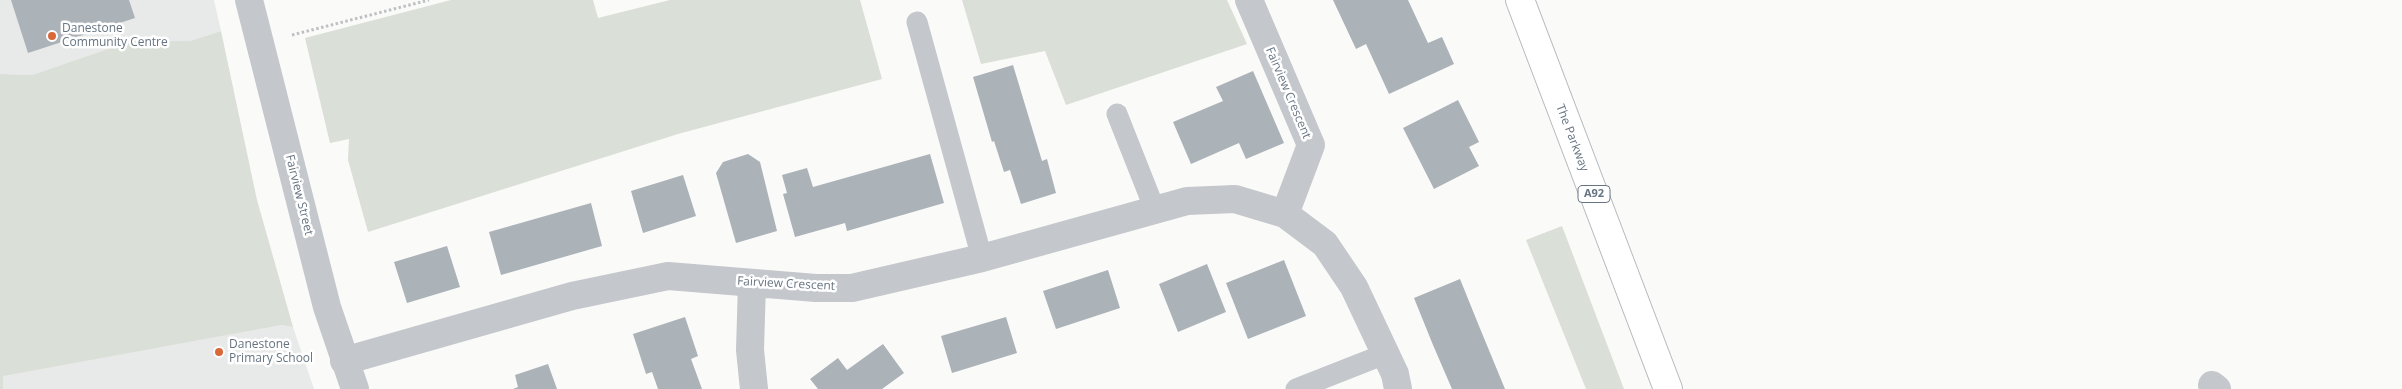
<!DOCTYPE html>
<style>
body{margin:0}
canvas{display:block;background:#fafaf8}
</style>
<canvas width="2402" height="389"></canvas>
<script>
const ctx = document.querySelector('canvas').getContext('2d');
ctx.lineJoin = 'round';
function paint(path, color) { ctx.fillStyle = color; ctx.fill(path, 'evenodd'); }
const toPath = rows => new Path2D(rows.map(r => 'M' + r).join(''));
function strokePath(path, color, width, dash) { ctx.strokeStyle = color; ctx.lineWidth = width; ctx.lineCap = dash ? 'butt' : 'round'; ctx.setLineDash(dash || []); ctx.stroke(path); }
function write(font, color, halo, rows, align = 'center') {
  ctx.font = font + ' "Open Sans",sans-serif'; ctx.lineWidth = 5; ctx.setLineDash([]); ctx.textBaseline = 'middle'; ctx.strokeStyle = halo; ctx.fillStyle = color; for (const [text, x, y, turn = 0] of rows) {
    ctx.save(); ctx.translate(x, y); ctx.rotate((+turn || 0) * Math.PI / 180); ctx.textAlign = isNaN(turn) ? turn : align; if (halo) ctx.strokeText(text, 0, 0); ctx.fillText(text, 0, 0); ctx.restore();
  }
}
const built = toPath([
 [0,0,214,0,221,31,190,41,131,41,32,75,0,74],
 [282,325,293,327,314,389,0,389,0,376]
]);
const green = toPath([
 [451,0,593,0,598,18,670,0,860,0,882,79,678,134,368,232,348,160,349,139,330,143,305,38],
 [962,0,1227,0,1247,44,1066,105,1045,51,981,64],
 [221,31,257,200,293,327,282,325,3,376,3,389,0,389,0,74,32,75,131,41,190,41],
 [1562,226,1624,389,1586,389,1526,240]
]);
const building = toPath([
 [11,0,129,0,135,18,28,53],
 [1333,0,1408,0,1428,43,1442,37,1454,64,1389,94,1366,44,1356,49],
 [1013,65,1042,161,1047,159,1056,193,1021,204,1010,170,1004,172,994,141,992,142,973,77],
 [1253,71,1284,143,1246,159,1239,143,1191,164,1173,122,1223,101,1216,87],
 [1458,100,1479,142,1469,147,1479,166,1434,189,1403,128],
 [748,154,760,162,777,231,736,243,716,173,723,162],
 [930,154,944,203,847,231,845,223,795,237,783,194,787,193,782,175,807,168,813,187],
 [683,175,696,216,643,233,631,191],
 [591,203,602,246,501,275,489,232],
 [447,246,460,287,407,303,394,262],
 [1284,260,1306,316,1248,339,1226,283],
 [1207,264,1226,312,1178,332,1159,284],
 [1108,270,1120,308,1056,329,1043,291],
 [1460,279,1479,326,1505,389,1452,389,1433,345,1414,298],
 [685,317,698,356,691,359,702,389,658,389,652,372,646,374,633,334],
 [1006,317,1017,353,952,373,941,336],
 [883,344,904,373,882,389,818,389,810,379,838,358,847,370],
 [548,364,557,389,513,389,518,387,515,375]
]);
const path = toPath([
 [292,35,429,0]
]);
const service = toPath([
 [917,22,982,258],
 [1117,114,1155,210],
 [1296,389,1385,354]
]);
const minor = toPath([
 [1249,0,1311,145,1285,214],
 [752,283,750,350,754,389],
 [344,361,572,296,668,276,816,288,852,288,982,258,1187,201,1235,199,1285,214,1325,244,1354,287,1395,374,1398,389],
 [2212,385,2217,389]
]);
const tertiary = toPath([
 [249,0,327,307,355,389]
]);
const primary = toPath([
 [1520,0,1668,389]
]);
const markers = [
 [52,36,5,"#d96939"],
 [219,352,5,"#d96939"]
];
const shields = [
 [1594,194,32]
];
const shieldNames = [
 ["A92",1594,194]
];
const poiNames = [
 ["Danestone",62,29],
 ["Community Centre",62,43],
 ["Danestone",229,345],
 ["Primary School",229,359]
];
const streetNames = [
 ["Fairview Crescent",1288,93,67],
 ["The Parkway",1572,138,69],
 ["Fairview Street",299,195,76],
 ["Fairview Crescent",786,284,3]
];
paint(built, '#e8e9e9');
paint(green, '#dadfd7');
paint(building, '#abb2b8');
strokePath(primary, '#b7bbbf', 30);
strokePath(path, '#bec0c3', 3, [2.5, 2.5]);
strokePath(service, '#c4c7cb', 21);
strokePath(minor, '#c4c7cb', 28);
strokePath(tertiary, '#c4c7cb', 28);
strokePath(primary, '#fff', 28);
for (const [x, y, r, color] of markers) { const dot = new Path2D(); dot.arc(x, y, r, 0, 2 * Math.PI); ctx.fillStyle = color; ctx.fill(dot); strokePath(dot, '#fff', 2); }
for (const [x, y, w] of shields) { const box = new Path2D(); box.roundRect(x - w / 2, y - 8.5, w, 17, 4); ctx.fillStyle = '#fff'; ctx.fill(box); strokePath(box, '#667481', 1); }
write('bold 11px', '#667481', null, shieldNames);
write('12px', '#667481', '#fff', poiNames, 'left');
write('12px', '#667481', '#fff', streetNames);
</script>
